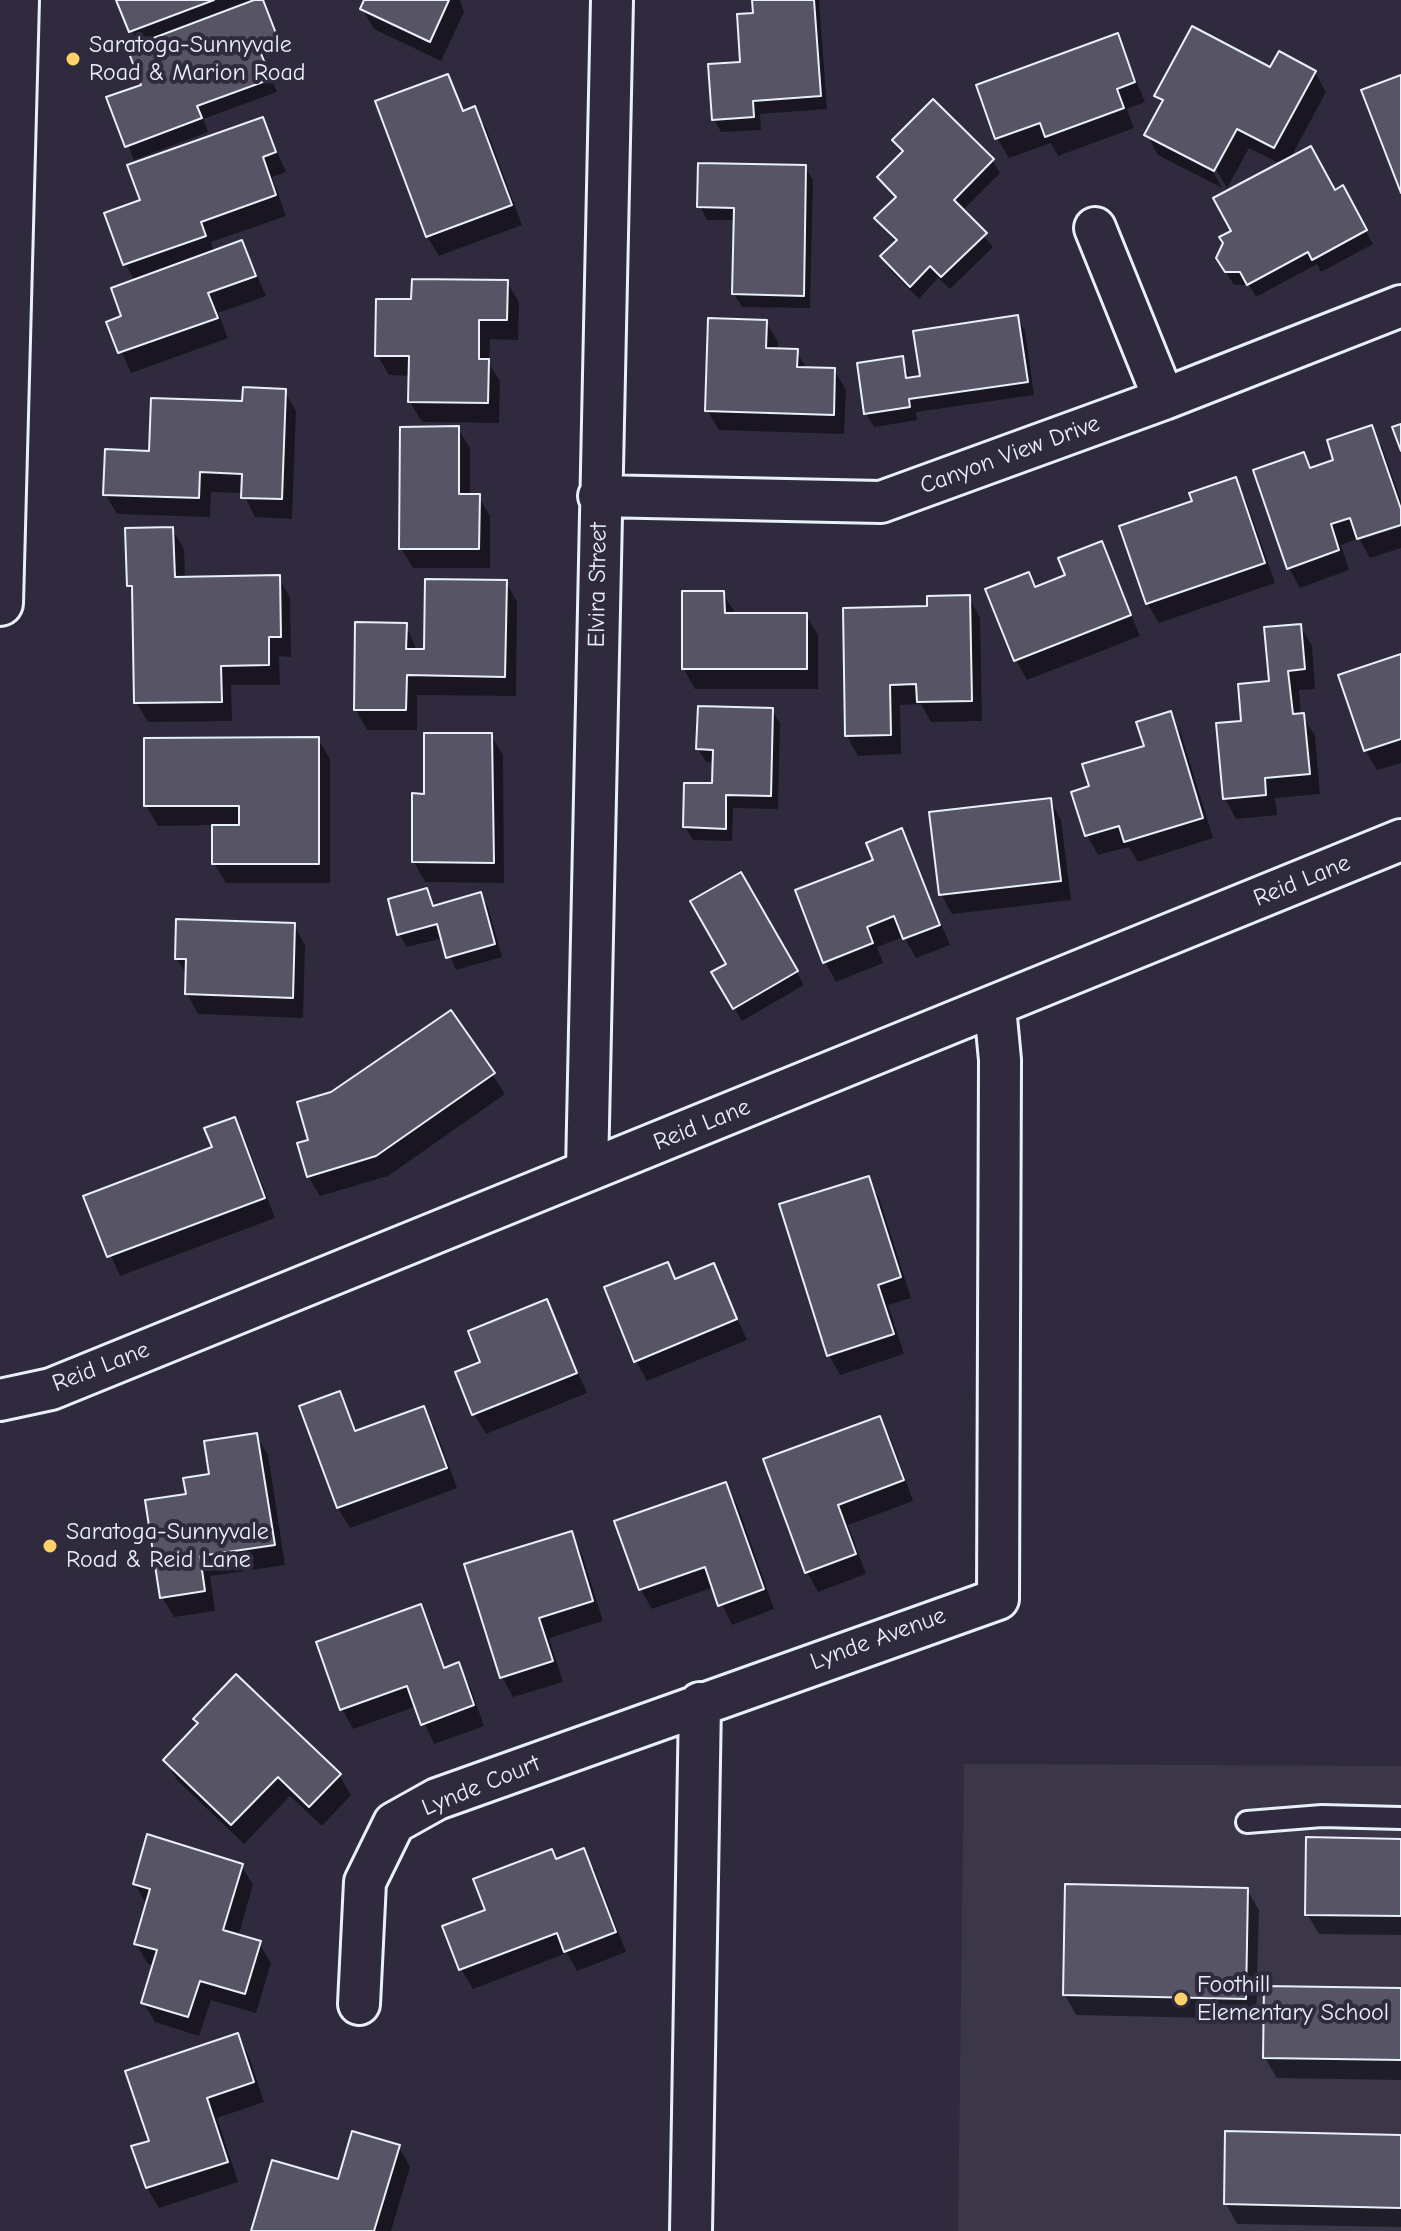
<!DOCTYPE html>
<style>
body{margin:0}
canvas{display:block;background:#2f2a3d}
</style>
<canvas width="1401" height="2231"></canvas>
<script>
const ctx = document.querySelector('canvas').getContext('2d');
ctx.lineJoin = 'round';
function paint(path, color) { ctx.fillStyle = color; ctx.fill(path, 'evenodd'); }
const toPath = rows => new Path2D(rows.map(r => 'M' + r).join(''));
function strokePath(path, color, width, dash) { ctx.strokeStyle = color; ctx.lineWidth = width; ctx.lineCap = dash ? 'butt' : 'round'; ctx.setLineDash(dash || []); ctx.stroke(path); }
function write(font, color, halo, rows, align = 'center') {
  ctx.font = font + ' "Comic Neue",sans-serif'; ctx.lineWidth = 8; ctx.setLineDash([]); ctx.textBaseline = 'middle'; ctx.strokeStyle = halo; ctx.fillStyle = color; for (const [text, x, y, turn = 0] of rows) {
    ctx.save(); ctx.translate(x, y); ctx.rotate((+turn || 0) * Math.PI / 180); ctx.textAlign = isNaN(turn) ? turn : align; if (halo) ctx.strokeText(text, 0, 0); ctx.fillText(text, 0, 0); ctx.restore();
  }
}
const built = toPath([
 [964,1764,1401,1766,1401,2231,958,2231]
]);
const shadow = toPath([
 [119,0,261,0,283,50,263,57,277,92,203,119,208,132,134,160,109,98,143,86,139,46],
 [367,0,460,0,464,12,441,61,374,29,362,9],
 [754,0,819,0,827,109,760,114,761,130,721,132,714,119,742,64,755,14],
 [1117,36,1145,102,1127,109,1134,128,1058,156,1051,143,1009,158,997,138],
 [1271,70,1315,72,1326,92,1290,159,1349,201,1373,244,1321,272,1317,264,1256,297,1249,285,1234,285,1226,272,1281,164,1249,148,1227,188,1211,161,1208,163,1222,188,1158,155,1147,135,1162,106,1157,96],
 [447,76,465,112,474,108,486,128,522,225,439,256,427,236],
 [262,119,286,172,272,177,286,216,211,242,214,252,242,242,266,296,218,313,228,338,131,373,109,323,124,317,135,281,125,264,143,201],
 [894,140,992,160,1000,173,962,211,993,247,950,289,938,278,919,299,890,270,882,257,896,243,877,218,896,200,879,177,902,155],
 [805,167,813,180,810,308,742,307,734,294,736,220,707,220,700,206],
 [507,282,519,302,518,340,490,339,489,364,500,381,499,423,422,422,410,402,411,376,389,375,377,355,413,301],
 [1017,318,1025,331,1034,395,916,412,917,420,874,427,866,413,902,358,911,380,922,378],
 [766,322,778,342,777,350,796,351,807,369,834,370,846,390,844,434,719,430,707,410],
 [284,391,296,411,292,519,255,517,243,493,211,492,210,517,117,514,105,494,151,453,244,403],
 [1371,427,1382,447,1401,501,1401,522,1341,545,1349,570,1300,588,1289,568,1303,455,1312,470,1336,461],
 [458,428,470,448,470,496,478,496,490,516,490,568,413,568,401,548],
 [1235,480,1246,500,1275,583,1159,623,1147,603],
 [1401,527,1401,548,1370,558,1360,540],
 [172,529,184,549,185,579,278,577,290,597,291,657,279,656,280,685,231,685,232,721,148,722,136,702,134,595,129,586],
 [1101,544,1140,636,1027,680,1016,660,1028,574,1036,589,1068,576],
 [506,582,517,602,516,696,417,695,417,730,367,730,356,710,406,625,417,651,426,651],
 [723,593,735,613,806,615,818,635,818,689,695,689,684,669],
 [969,597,980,618,982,721,931,722,921,704,900,705,901,754,858,756,847,736,929,608],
 [1300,626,1312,646,1315,689,1299,690,1301,715,1315,735,1320,794,1275,798,1277,815,1236,819,1225,799,1243,723,1272,683],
 [1401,656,1401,763,1377,770,1366,751,1341,676],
 [772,710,780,723,778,809,733,808,732,841,693,840,685,827,714,786,714,762,706,762,698,749],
 [1170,714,1181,734,1213,838,1138,862,1129,847,1098,855,1087,835,1091,787,1146,747],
 [491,735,503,755,504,883,425,882,414,862,426,796],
 [318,739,330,759,330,883,226,883,214,863,214,825,158,826,146,805],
 [1050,800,1061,820,1071,900,952,914,941,894],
 [901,831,950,945,916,958,904,937,877,947,883,963,836,982,825,962,875,861],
 [740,874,804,985,742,1021,714,973,729,965],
 [426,891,435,907,480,894,488,907,502,957,456,970,443,938,407,947,399,934],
 [294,925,305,945,303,1018,198,1014,187,994,187,976,177,959],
 [451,1013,505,1094,388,1176,320,1196,308,1176,311,1142,332,1094],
 [234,1119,245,1139,275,1218,120,1276,85,1197,214,1149],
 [868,1178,879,1198,911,1298,888,1305,904,1354,840,1375,829,1355],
 [667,1264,676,1280,713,1266,747,1340,647,1381,636,1361],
 [546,1301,587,1393,486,1434,474,1414,483,1363],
 [339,1393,358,1433,424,1408,435,1428,457,1488,350,1528,338,1508,301,1407],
 [879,1419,891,1439,913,1501,848,1525,866,1574,818,1592,807,1572,765,1460],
 [256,1435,268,1455,285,1565,210,1576,215,1611,174,1617,162,1597,188,1496],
 [725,1485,737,1504,774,1609,732,1625,714,1587,652,1609,641,1590,617,1522],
 [571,1534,582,1554,603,1621,549,1638,563,1682,513,1697,502,1677],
 [420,1607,447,1669,458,1664,469,1684,484,1726,434,1744,417,1706,353,1729,342,1709],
 [426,1626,431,1626,449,1676,445,1678],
 [195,1719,339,1775,351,1795,322,1826,290,1796,244,1844,177,1780,166,1760,199,1725],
 [1401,1841,1401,1935,1319,1934,1307,1914],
 [583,1851,595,1871,626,1952,577,1971,567,1953,473,1989,461,1969,557,1861],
 [241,1865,253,1885,238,1937,259,1943,271,1963,256,2013,211,2000,199,2036,155,2022,143,2002,154,1966,148,1964,136,1944,146,1904,135,1884],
 [1247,1890,1259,1910,1256,2019,1076,2015,1065,1995],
 [1401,1990,1401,2080,1277,2078,1265,2058],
 [237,2036,249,2056,264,2102,217,2118,238,2182,159,2208,147,2188,151,2142],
 [1401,2137,1401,2227,1237,2224,1226,2204],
 [399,2147,410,2167,391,2231,253,2231]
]);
const building = toPath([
 [116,0,214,0,129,32,116,0],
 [254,0,263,0,277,36,257,43,271,79,197,106,202,118,125,147,106,97,141,85,127,48,254,0],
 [364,0,449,0,430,42,360,9,364,0],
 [752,0,814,0,821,96,753,101,754,117,712,120,708,64,740,62,737,14,753,13,752,0],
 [1192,26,1270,67,1279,51,1316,71,1274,148,1237,129,1214,171,1144,135,1163,100,1154,96,1192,26],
 [1118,33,1135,82,1117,89,1124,108,1045,137,1040,123,995,139,976,85,1118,33],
 [448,74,463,111,475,106,512,205,426,237,375,101,448,74],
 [1401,75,1401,193,1361,90,1401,75],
 [933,99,994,159,954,200,987,233,941,277,930,266,910,287,880,256,897,240,874,218,896,197,877,177,903,151,892,140,933,99],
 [263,117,276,152,263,157,276,195,201,222,206,236,123,265,104,213,140,200,127,165,263,117],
 [1311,146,1335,190,1343,185,1367,230,1312,260,1308,252,1247,285,1240,272,1225,272,1216,258,1223,243,1219,237,1231,231,1213,198,1311,146],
 [698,163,806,165,804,296,732,294,734,208,697,207,698,163],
 [242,240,256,276,208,293,218,318,118,353,106,322,121,316,111,288,242,240],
 [412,279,508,280,507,320,479,320,479,359,489,359,488,403,408,402,409,356,375,356,376,299,411,299,412,279],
 [1018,315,1028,382,909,399,910,407,864,414,857,363,903,356,906,378,920,376,913,331,1018,315],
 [708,318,767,320,766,348,798,349,797,367,835,368,834,415,705,411,708,318],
 [243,387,286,389,282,499,241,498,242,474,200,472,199,498,103,495,105,449,149,451,151,398,242,401,243,387],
 [1401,424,1401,451,1392,427,1401,424],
 [1372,425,1401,509,1401,525,1357,539,1350,518,1331,524,1339,550,1287,569,1253,470,1304,452,1310,468,1333,460,1327,440,1372,425],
 [459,426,459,494,480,494,479,549,399,549,400,427,459,426],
 [1236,477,1265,563,1146,604,1119,526,1192,501,1189,493,1236,477],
 [173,527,175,577,280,575,281,637,269,637,269,665,221,666,222,702,134,703,132,586,127,586,125,528,173,527],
 [1102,541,1131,615,1014,661,985,589,1029,572,1035,587,1065,575,1058,558,1102,541],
 [425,579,507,580,505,677,407,675,406,710,354,710,355,622,407,623,406,649,424,649,425,579],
 [682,591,724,591,725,613,807,613,807,669,682,669,682,591],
 [970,595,972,701,917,702,916,684,890,685,891,735,845,736,843,608,927,606,927,596,970,595],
 [1301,624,1305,669,1288,671,1293,714,1304,713,1310,774,1265,778,1266,795,1223,799,1216,723,1241,721,1238,684,1269,681,1264,627,1301,624],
 [1401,654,1401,739,1364,751,1338,675,1401,654],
 [698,706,773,708,771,796,726,795,726,829,683,827,684,783,712,783,713,750,696,749,698,706],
 [1171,711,1203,818,1124,842,1119,826,1085,836,1071,792,1089,786,1082,764,1144,746,1136,722,1171,711],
 [424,733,492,733,494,863,412,862,412,793,424,794,424,733],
 [319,737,319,864,212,864,212,825,239,825,239,806,144,806,144,738,319,737],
 [1051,798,1061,881,939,895,929,812,1051,798],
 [902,828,940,925,903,939,894,916,867,927,873,943,823,963,795,890,873,860,866,843,902,828],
 [741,872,798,971,733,1009,711,972,726,964,690,901,741,872],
 [427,888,433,906,481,892,495,944,446,958,437,924,397,935,388,899,427,888],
 [176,919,295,923,293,998,185,994,186,959,175,959,176,919],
 [451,1010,495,1073,376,1156,307,1177,297,1143,308,1140,297,1102,331,1092,451,1010],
 [235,1117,265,1198,107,1257,83,1196,212,1147,204,1128,235,1117],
 [869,1176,901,1277,878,1285,894,1334,827,1356,779,1204,869,1176],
 [668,1262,675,1279,714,1263,737,1319,634,1362,604,1287,668,1262],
 [547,1299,577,1373,472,1415,455,1372,480,1362,468,1331,547,1299],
 [340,1391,355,1431,424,1406,447,1468,337,1508,299,1406,340,1391],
 [880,1416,904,1480,838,1505,856,1554,805,1573,763,1459,880,1416],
 [257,1433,275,1545,200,1556,205,1591,160,1598,145,1500,186,1494,183,1478,209,1474,204,1441,257,1433],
 [726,1482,764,1589,718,1606,705,1567,639,1590,614,1521,726,1482],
 [572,1531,593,1601,539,1618,553,1661,500,1678,464,1564,572,1531],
 [421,1604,444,1668,459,1662,474,1705,421,1725,407,1686,340,1710,316,1642,421,1604],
 [236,1674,341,1774,309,1807,278,1777,231,1825,163,1760,198,1723,193,1719,236,1674],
 [147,1834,243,1864,223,1930,261,1941,245,1994,200,1981,188,2017,141,2003,157,1950,134,1944,150,1889,133,1884,147,1834],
 [1306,1837,1401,1839,1401,1916,1305,1915,1306,1837],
 [584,1848,616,1932,564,1952,557,1933,459,1970,442,1926,485,1910,473,1879,552,1849,556,1859,584,1848],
 [1065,1884,1248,1888,1246,1999,1063,1995,1065,1884],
 [1264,1986,1401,1988,1401,2060,1263,2058,1264,1986],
 [238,2033,254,2082,207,2098,228,2162,146,2188,131,2146,149,2141,125,2071,238,2033],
 [352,2131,400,2145,374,2231,251,2231,272,2160,338,2179,352,2131],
 [1225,2131,1401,2135,1401,2208,1224,2204,1225,2131]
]);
const service = toPath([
 [1247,1822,1322,1816,1401,1818]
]);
const minor = toPath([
 [1095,228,1164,399],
 [599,496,881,502,1164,399,1401,306],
 [587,1171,612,0],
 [0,1400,51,1389,1401,840],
 [359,2004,365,1882,394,1823,437,1799,998,1599,1000,1060,995,1007],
 [691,2231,700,1703]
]);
const primary = toPath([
 [0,603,16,0]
]);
const markers = [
 [73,59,8,"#ffd166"],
 [50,1546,8,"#ffd166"],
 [1181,1999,8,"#ffd166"]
];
const poiNames = [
 ["Saratoga-Sunnyvale",89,45],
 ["Road & Marion Road",89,73],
 ["Saratoga-Sunnyvale",66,1532],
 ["Road & Reid Lane",66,1560],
 ["Foothill",1197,1985],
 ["Elementary School",1197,2013]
];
const streetNames = [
 ["Canyon View Drive",1010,455,-20],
 ["Elvira Street",598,585,-89],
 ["Reid Lane",1302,881,-22],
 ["Reid Lane",702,1125,-22],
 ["Reid Lane",101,1367,-21],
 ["Lynde Avenue",878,1639,-20],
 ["Lynde Court",481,1786,-22]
];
paint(built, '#3b3749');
paint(shadow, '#0007');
paint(building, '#575565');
strokePath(building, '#e8f1f8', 2);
strokePath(service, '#e8f1f8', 26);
strokePath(minor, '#e8f1f8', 46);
strokePath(primary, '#e8f1f8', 50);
strokePath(service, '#2f2a3d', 20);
strokePath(minor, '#2f2a3d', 40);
strokePath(primary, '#2f2a3d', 44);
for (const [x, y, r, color] of markers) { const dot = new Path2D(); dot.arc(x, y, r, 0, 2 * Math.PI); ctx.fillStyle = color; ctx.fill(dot); strokePath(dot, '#2f2a3d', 3); }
write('24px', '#e8f1f8', '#2f2a3d', poiNames, 'left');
write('24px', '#e8f1f8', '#2f2a3d', streetNames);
</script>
